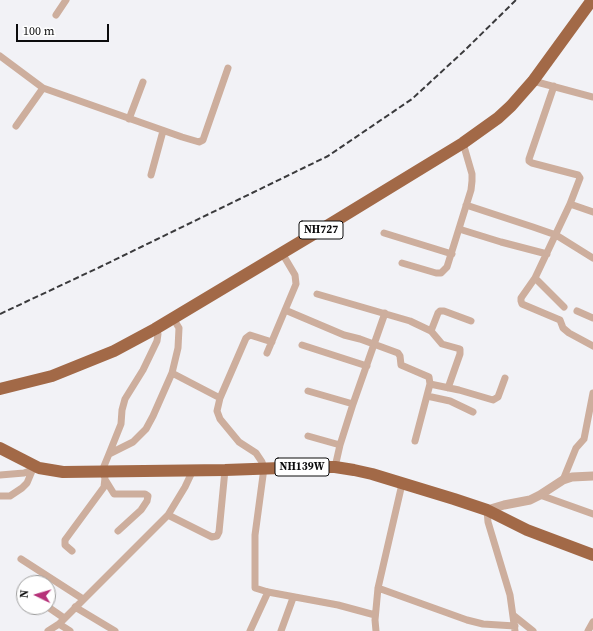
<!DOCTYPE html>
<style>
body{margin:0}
#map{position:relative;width:593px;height:631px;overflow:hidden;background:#f2f2f6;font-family:"Source Serif 4",serif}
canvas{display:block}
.north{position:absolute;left:16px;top:575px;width:40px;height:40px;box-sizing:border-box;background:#fff;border:1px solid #9e9e9e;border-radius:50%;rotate:275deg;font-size:11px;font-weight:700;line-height:16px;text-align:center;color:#0c0c0d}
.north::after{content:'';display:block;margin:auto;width:14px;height:18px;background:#b63279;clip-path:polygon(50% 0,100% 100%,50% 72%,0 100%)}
.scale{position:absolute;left:16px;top:24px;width:93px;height:18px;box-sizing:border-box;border:2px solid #0c0c0d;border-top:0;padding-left:5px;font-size:12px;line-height:14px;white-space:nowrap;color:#0c0c0d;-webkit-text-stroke:3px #fff;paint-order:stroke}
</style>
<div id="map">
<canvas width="593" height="631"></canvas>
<div class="north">N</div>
<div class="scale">100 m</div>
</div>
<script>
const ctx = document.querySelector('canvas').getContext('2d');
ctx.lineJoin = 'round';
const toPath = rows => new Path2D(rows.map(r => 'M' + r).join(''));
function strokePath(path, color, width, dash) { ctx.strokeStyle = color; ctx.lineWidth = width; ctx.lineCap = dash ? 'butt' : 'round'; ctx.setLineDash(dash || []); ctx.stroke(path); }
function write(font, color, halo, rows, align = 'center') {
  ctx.font = font + ' "Source Serif 4",serif'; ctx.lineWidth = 3; ctx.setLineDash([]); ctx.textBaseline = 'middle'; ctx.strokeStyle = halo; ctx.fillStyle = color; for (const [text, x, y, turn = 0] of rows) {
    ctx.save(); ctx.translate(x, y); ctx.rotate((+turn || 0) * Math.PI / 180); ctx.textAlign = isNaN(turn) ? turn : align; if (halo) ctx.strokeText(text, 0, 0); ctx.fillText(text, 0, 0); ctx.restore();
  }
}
const minor = toPath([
 [56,15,66,0],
 [0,56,43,88,182,137,199,142,203,140,204,137,228,68],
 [533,81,593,97],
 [554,86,529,159,529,161,532,163,574,174,578,175,580,178,570,204,535,278,564,307],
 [129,119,143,82],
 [16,126,43,88],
 [151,175,163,131],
 [570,204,593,212],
 [466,205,533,227,556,235,593,258],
 [459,229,501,242,547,254],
 [384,233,452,254],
 [402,263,436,273,441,273,447,267,471,190,472,181,472,174,463,143],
 [535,278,521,298,521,301,522,304,560,320,563,328,569,333,593,346],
 [317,294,410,321,431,331,442,344,460,349,460,354,448,388],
 [285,310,344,335,360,339,398,353,400,356,401,365,429,377,430,384,415,441],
 [577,311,593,318],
 [431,331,438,313,440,311,444,311,471,321],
 [302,345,367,366],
 [267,353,296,284,295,275,282,253],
 [172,373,220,398,217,411,220,419,239,442,256,453,262,462,264,468,255,535,255,588,268,592,338,605,375,615],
 [430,384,459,390,493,400,498,397,505,378],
 [308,391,353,404],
 [427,396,450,401,473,412],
 [220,398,246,338,250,335,272,342],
 [308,436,340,445],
 [109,454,121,424,122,410,125,399,143,370,157,341,158,334,155,329],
 [335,467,340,445,353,404,385,313],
 [0,475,24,473,35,469],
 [563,480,576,448,584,439,593,393],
 [106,481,114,494,145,494,148,496,147,501,141,510,118,531],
 [540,495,593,514],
 [0,496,10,496,22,488,27,483,32,471],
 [487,510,488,522,510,595,515,631],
 [168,515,212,537,217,536,219,532,225,470],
 [72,551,65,545,65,540,104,487,105,478,102,471,109,454,133,442,146,429,153,416,172,373,178,348,179,328,173,318],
 [21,559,83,599],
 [378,588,467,620,483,624,515,626],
 [48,607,64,618],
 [75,607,115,631],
 [513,615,533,631],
 [59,624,70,631],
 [48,631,59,624,168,515,185,487,193,470],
 [250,631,268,592],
 [281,631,293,598],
 [376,631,375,620,378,588,402,484],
 [588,631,593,622]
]);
const tertiary = toPath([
 [487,510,504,505,530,500,540,495,563,480,572,477,593,476]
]);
const trunk = toPath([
 [0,389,52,376,114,351,155,329,332,223,463,143,498,118,511,106,533,81,592,0],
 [0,448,39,468,63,472,225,470,309,467,335,467,354,470,372,474,454,499,487,510,527,530,593,555]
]);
const rail = toPath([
 [0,314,100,267,328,156,412,99,464,51,516,0]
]);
const shields = [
 [321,230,44],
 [302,467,54]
];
const shieldNames = [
 ["NH727",321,230],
 ["NH139W",302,467]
];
strokePath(minor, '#cdae9d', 7);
strokePath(tertiary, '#cdae9d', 9);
strokePath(trunk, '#a26947', 12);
strokePath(rail, '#3a3a3c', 2, [6, 3]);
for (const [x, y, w] of shields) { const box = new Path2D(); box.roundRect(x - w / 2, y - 9, w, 18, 3); ctx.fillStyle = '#fff'; ctx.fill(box); strokePath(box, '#0c0c0d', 1); }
write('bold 11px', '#0c0c0d', null, shieldNames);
</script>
